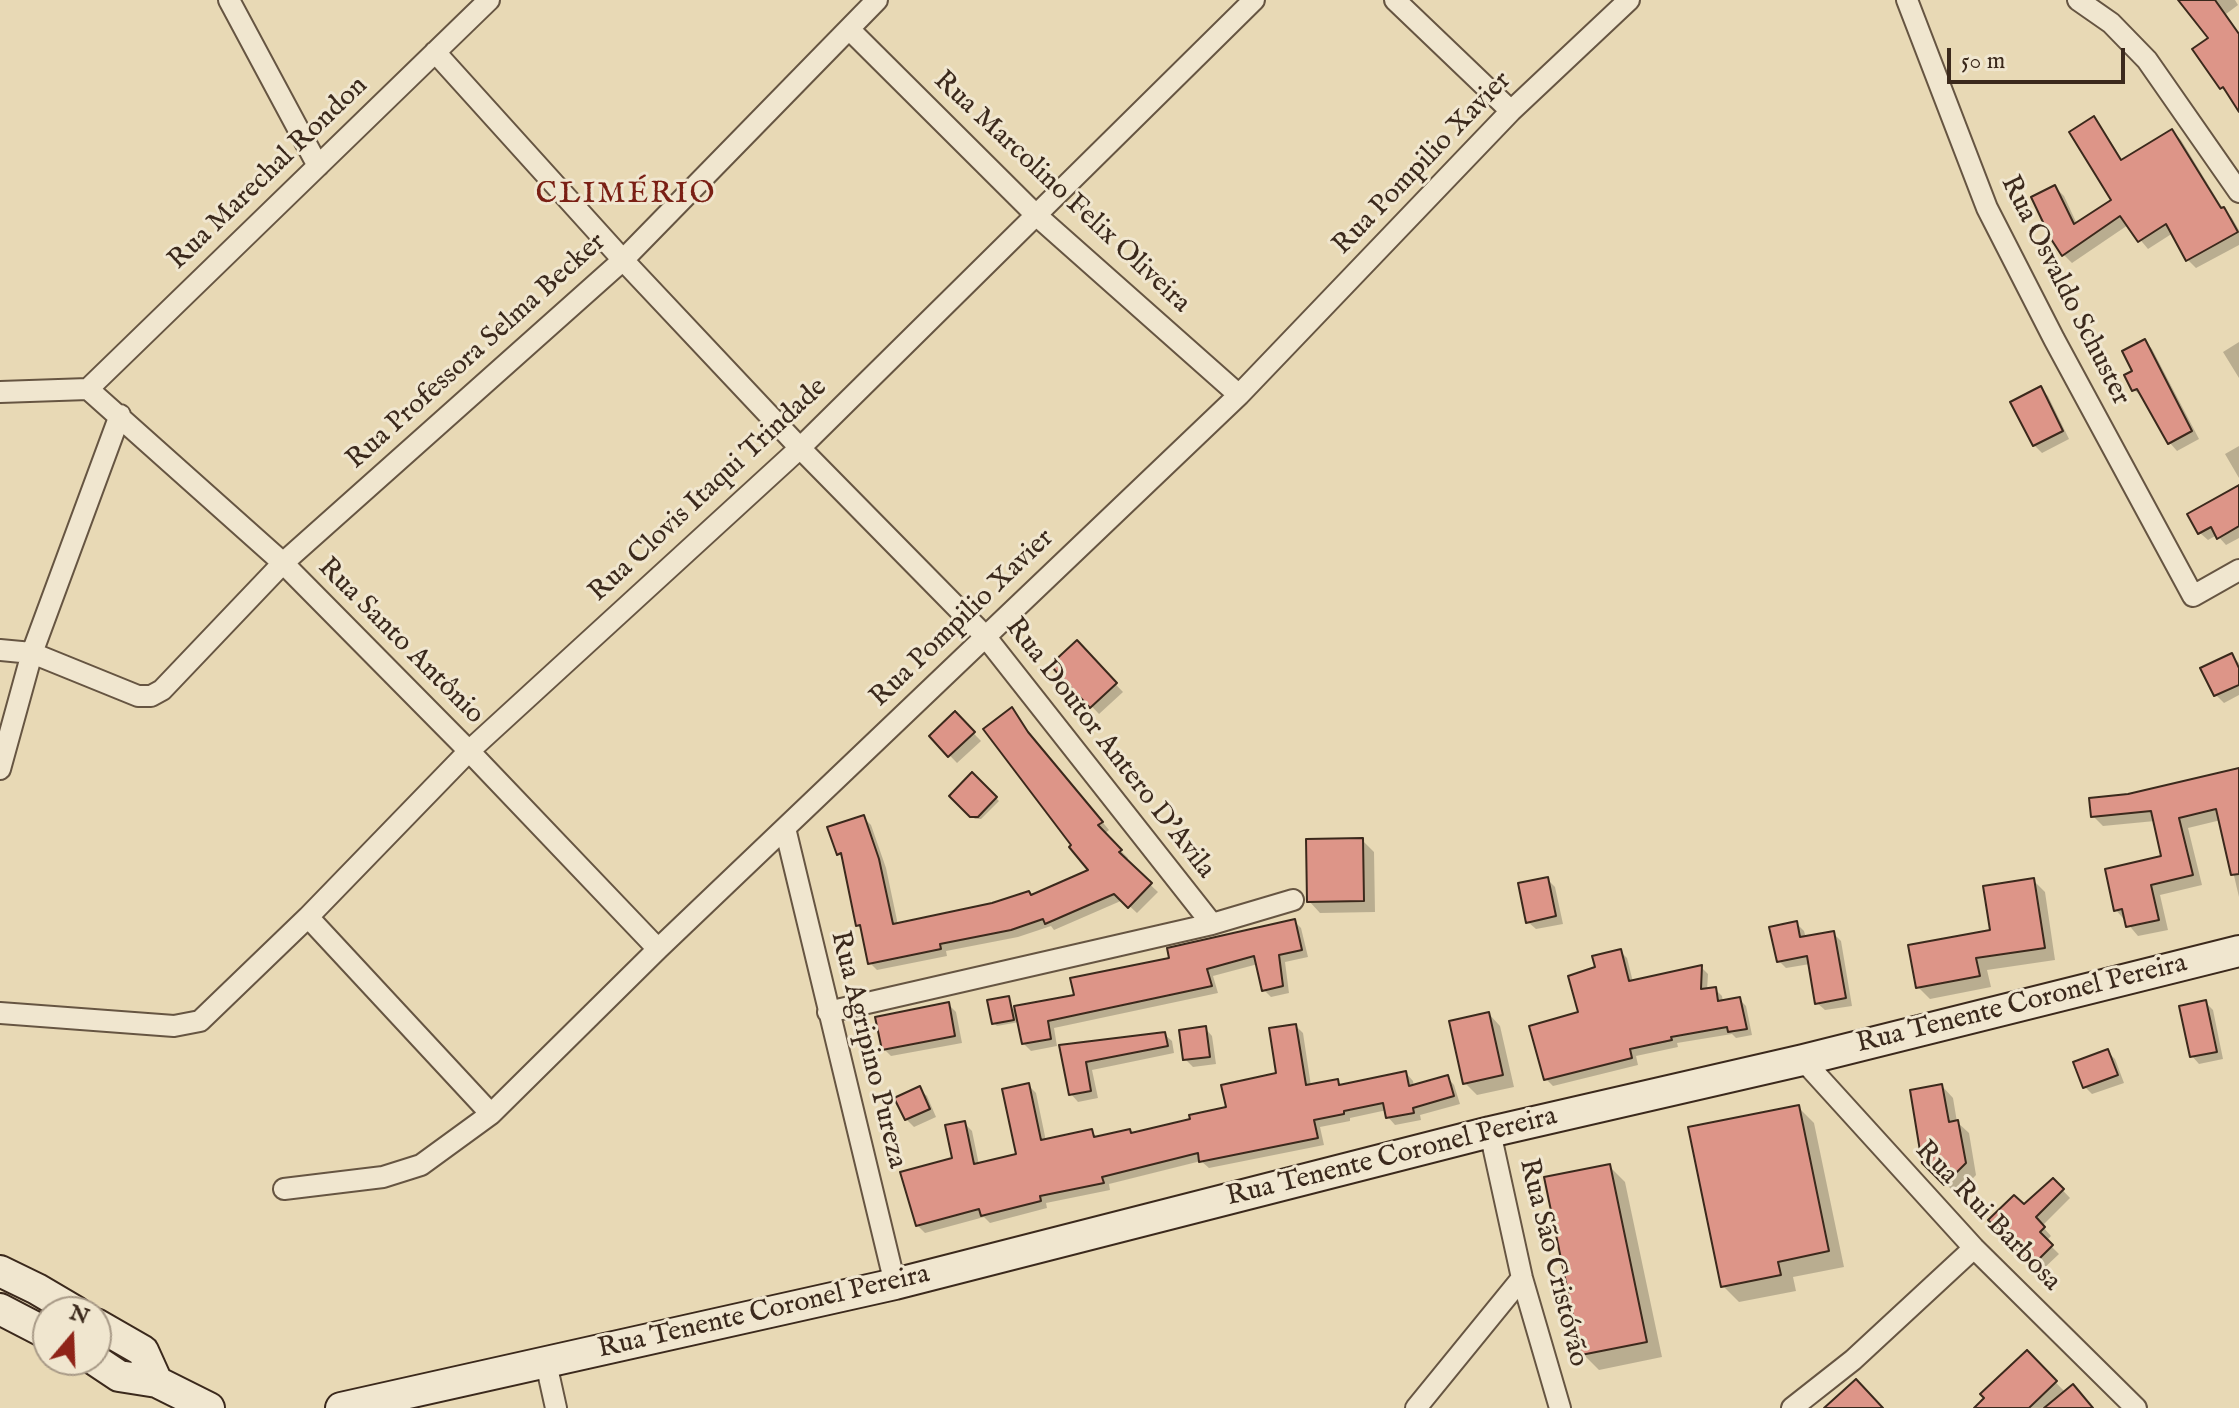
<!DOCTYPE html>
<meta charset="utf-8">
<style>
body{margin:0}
#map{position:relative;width:2239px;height:1408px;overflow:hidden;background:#e8d9b5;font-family:"IM FELL English",serif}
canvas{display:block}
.north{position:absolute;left:32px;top:1296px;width:80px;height:80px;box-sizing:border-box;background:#f0e6cf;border:2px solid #a89a87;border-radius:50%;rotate:19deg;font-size:22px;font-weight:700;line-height:32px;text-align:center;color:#3b291c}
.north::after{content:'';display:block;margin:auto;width:28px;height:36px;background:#8f2418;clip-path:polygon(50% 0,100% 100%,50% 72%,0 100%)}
.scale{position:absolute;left:1947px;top:48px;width:178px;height:36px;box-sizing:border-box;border:4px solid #3b291c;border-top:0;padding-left:10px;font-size:24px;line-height:28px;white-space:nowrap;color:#3b291c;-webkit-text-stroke:6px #f0e6cf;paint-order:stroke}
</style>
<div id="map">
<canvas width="2239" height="1408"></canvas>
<div class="north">N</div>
<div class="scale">50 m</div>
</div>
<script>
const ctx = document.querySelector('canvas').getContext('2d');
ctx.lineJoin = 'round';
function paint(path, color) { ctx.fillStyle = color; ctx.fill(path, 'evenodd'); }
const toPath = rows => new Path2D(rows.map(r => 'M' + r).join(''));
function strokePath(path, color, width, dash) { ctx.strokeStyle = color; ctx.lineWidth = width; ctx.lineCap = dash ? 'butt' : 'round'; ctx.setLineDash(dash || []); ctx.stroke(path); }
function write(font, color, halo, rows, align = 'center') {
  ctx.font = font + ' "IM FELL English",serif'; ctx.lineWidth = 6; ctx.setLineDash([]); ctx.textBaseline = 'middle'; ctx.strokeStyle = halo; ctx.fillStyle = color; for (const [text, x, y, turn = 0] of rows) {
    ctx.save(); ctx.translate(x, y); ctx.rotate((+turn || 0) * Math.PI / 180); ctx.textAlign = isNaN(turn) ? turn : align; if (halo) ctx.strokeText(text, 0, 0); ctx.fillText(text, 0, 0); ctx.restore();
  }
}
const shadow = toPath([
 [2181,0,2235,0,2238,5,2226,14,2239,34,2239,108,2222,88,2211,38],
 [2094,119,2102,128,2123,161,2172,131,2181,140,2223,209,2232,218,2239,230,2239,245,2196,268,2187,259,2173,233,2148,249,2128,225,2072,263,2063,254,2055,187,2064,196,2077,224,2114,200],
 [2145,341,2152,349,2199,439,2177,451,2170,443,2143,397,2134,390,2134,372],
 [2239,342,2239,378,2223,352],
 [2041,389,2048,396,2069,439,2042,453,2034,445],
 [2239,446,2239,478,2225,454],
 [2239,487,2239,538,2226,545,2217,535,2208,540,2200,533],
 [1076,643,1123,692,1099,714,1053,665],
 [2231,655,2239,663,2239,695,2224,703,2216,695,2203,669],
 [1011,710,1109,830,1104,834,1128,858,1125,861,1158,892,1137,913,1123,900,1054,930,1051,926,1018,937,946,951,947,956,877,970,870,963,863,930,858,925,845,860,839,854,863,817,871,825,886,868,898,925,1032,896,1092,871,1073,845],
 [955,714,981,741,957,763,931,736],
 [2239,768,2239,897,2221,820,2188,828,2202,885,2160,895,2168,930,2138,936,2116,910,2164,857,2155,821,2103,826,2093,816,2128,796],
 [972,775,999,801,981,819,975,819,951,796],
 [1362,840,1374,852,1375,912,1320,913,1309,901],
 [1547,879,1555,887,1563,924,1536,929,1528,922],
 [2033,880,2045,892,2055,960,1987,970,1991,987,1930,999,1918,987,1992,931],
 [1294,921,1301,928,1308,957,1285,962,1289,993,1271,997,1264,990,1258,964,1213,976,1218,993,1054,1028,1057,1046,1031,1051,1023,1043,1019,1022,997,1026,994,1023,1008,998,1013,1009,1077,997,1172,959],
 [1796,923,1804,931,1806,938,1834,934,1841,941,1852,1006,1825,1010,1817,1003,1810,964,1786,968,1779,961],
 [1620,951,1627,958,1633,982,1701,967,1708,974,1707,990,1715,989,1722,996,1723,1002,1739,999,1746,1006,1752,1035,1736,1038,1732,1034,1677,1043,1678,1047,1636,1056,1638,1065,1553,1086,1546,1079,1581,1014,1598,969],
 [2205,1002,2213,1010,2223,1059,2199,1064,2192,1056],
 [948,1004,956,1012,962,1043,891,1056,884,1049],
 [1489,1014,1500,1026,1514,1087,1477,1095,1465,1083],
 [1296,1026,1303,1033,1311,1086,1337,1082,1342,1086,1406,1073,1413,1081,1414,1087,1447,1077,1454,1085,1460,1104,1420,1115,1421,1120,1395,1125,1388,1117,1387,1110,1350,1118,1350,1121,1320,1127,1324,1145,1209,1168,1201,1161,1109,1184,1110,1190,1046,1203,1047,1208,990,1223,984,1217,925,1233,917,1225,954,1159,964,1123,972,1131,979,1165,1018,1156,1028,1085,1036,1093,1046,1141,1092,1132,1098,1138,1129,1131,1132,1134,1228,1109,1278,1075],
 [1205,1028,1212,1036,1216,1064,1193,1067,1185,1059],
 [1164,1034,1172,1041,1174,1053,1092,1070,1098,1098,1078,1102,1071,1094,1061,1047],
 [2108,1052,2115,1059,2124,1083,2092,1094,2085,1087],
 [1942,1086,1953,1098,1957,1122,1969,1133,1976,1175,1957,1195,1924,1162],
 [919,1089,927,1096,936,1117,914,1127,906,1119],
 [1798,1107,1814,1123,1844,1267,1793,1277,1796,1291,1739,1302,1723,1286],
 [1609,1166,1625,1182,1662,1357,1599,1370,1583,1354],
 [2053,1180,2070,1198,2042,1226,2051,1236,2046,1241,2059,1254,2041,1271,1991,1220,2024,1207],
 [2027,1353,2066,1393,2087,1408,1977,1408]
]);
const building = toPath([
 [2178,0,2215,0,2239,34,2239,112,2223,87,2220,89,2192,49,2208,38,2178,0],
 [2094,116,2121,160,2172,129,2221,208,2224,207,2238,232,2186,261,2166,224,2138,242,2120,216,2062,256,2051,239,2031,197,2055,185,2074,224,2111,200,2069,132,2094,116],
 [2145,339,2192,431,2168,444,2137,389,2132,391,2124,375,2132,371,2122,351,2145,339],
 [2041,386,2063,431,2033,446,2010,402,2041,386],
 [2239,485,2239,526,2217,539,2211,527,2198,534,2187,514,2239,485],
 [1077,640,1117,683,1090,708,1050,665,1077,640],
 [2232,653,2239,668,2239,685,2214,696,2200,668,2232,653],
 [1012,707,1028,732,1103,822,1098,825,1122,850,1119,852,1152,883,1128,908,1114,894,1045,924,1043,919,1011,930,940,944,941,949,868,964,860,925,856,926,841,853,837,855,827,827,864,815,879,859,893,924,992,903,1029,891,1031,895,1088,870,1069,847,1071,845,983,729,1012,707],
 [955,711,975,732,948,757,929,736,955,711],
 [2239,768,2239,874,2231,875,2216,809,2179,818,2193,875,2151,885,2159,920,2126,927,2122,909,2114,911,2105,869,2161,856,2151,811,2091,817,2089,798,2128,794,2239,768],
 [972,772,997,797,978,817,970,817,949,796,972,772],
 [1363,838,1364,901,1307,902,1306,839,1363,838],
 [1548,877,1556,916,1526,923,1518,883,1548,877],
 [2034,878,2045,948,1976,958,1980,976,1916,988,1908,945,1990,930,1983,886,2034,878],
 [1295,919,1302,950,1279,955,1283,986,1262,991,1254,956,1207,969,1212,986,1048,1021,1051,1039,1022,1044,1014,1006,1074,995,1070,978,1169,958,1167,948,1295,919],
 [1797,921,1800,937,1834,931,1846,998,1815,1004,1807,956,1777,962,1769,927,1797,921],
 [1621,949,1629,981,1702,965,1701,989,1716,987,1718,1001,1740,997,1747,1029,1728,1032,1727,1027,1671,1037,1672,1040,1630,1049,1632,1058,1544,1080,1529,1026,1578,1012,1568,976,1595,967,1592,956,1621,949],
 [1009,996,1014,1020,992,1024,987,1000,1009,996],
 [2206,1000,2217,1052,2190,1057,2179,1006,2206,1000],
 [949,1002,955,1036,882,1050,875,1017,949,1002],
 [1489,1012,1503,1075,1463,1084,1449,1021,1489,1012],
 [1296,1024,1306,1085,1338,1079,1339,1085,1406,1071,1409,1086,1448,1075,1454,1096,1413,1108,1414,1113,1386,1118,1383,1103,1344,1111,1344,1114,1314,1120,1318,1138,1199,1162,1198,1153,1102,1177,1104,1183,1040,1196,1041,1201,981,1216,979,1209,916,1226,900,1172,952,1158,945,1125,965,1121,974,1164,1016,1154,1002,1089,1029,1083,1041,1140,1092,1129,1094,1137,1130,1129,1131,1133,1190,1119,1189,1115,1226,1107,1221,1085,1276,1073,1269,1028,1296,1024],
 [1206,1026,1210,1057,1183,1060,1179,1030,1206,1026],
 [1165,1032,1168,1046,1086,1062,1091,1091,1069,1095,1059,1045,1165,1032],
 [2108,1049,2118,1075,2083,1088,2073,1062,2108,1049],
 [1942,1084,1949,1122,1958,1120,1966,1163,1944,1185,1922,1163,1910,1090,1942,1084],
 [920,1086,930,1109,905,1120,894,1098,920,1086],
 [1799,1105,1829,1251,1778,1262,1781,1275,1721,1287,1688,1127,1799,1105],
 [1610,1164,1647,1342,1581,1355,1544,1177,1610,1164],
 [2053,1178,2064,1189,2036,1217,2045,1227,2040,1232,2053,1245,2032,1266,1988,1220,2014,1195,2024,1204,2053,1178],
 [2027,1350,2057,1381,2029,1408,1974,1408,1984,1398,1980,1394,2027,1350],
 [1856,1379,1883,1408,1824,1408,1856,1379],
 [2073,1384,2093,1408,2044,1408,2073,1384]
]);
const street = toPath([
 [229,0,318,166],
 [1395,0,1511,111],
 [1907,0,1987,208,2054,339,2193,596,2239,570],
 [2078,0,2111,23,2147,60,2239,192],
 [849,29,1036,215,1239,395],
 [435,52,623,260,800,448,985,636,1212,924],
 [88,389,283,563,469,751,658,949],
 [88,389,489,0],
 [0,392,88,389],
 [0,650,32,653,138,696,151,696,162,690,283,563,623,260,877,0],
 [0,769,32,653,120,415],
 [785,828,895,1284],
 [308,917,491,1114],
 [828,1012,1212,924,1293,900],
 [0,1013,174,1026,200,1021,308,917,469,751,800,448,1254,0],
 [1803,1060,1974,1248,2136,1408],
 [1490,1132,1522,1278,1560,1408],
 [284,1189,383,1177,421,1165,491,1114,658,949,1239,395,1511,111,1629,0],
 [546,1363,556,1408],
 [1416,1408,1522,1278],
 [1792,1408,1853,1360,1974,1248]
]);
const secondary = toPath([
 [0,1271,37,1289,76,1312],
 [0,1309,48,1334],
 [96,1324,143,1351,157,1382],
 [95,1360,119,1376,157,1382,209,1408],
 [341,1408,895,1284,1490,1132,1803,1060,2239,951]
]);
const streetNames = [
 ["Rua Pompilio Xavier",1423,164,-46],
 ["Rua Marechal Rondon",269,174,-44],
 ["Rua Marcolino Felix Oliveira",1061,193,43],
 ["Rua Osvaldo Schuster",2064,291,63],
 ["Rua Professora Selma Becker",477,352,-42],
 ["Rua Clovis Itaqui Trindade",709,491,-43],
 ["Rua Pompilio Xavier",963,619,-44],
 ["Rua Santo Antônio",400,642,45],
 ["Rua Doutor Antero D'Avila",1109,749,52],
 ["Rua Tenente Coronel Pereira",2022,1005,-14],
 ["Rua Agripino Pureza",867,1050,76],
 ["Rua Tenente Coronel Pereira",1392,1158,-14],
 ["Rua Rui Barbosa",1987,1217,46],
 ["Rua São Cristóvão",1552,1263,76],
 ["Rua Tenente Coronel Pereira",764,1313,-13]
];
const neighbourhoodNames = [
 ["CLIMÉRIO",626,196]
];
paint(shadow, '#0003');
paint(building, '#dd9588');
strokePath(building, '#3b291c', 2);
strokePath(street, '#665542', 24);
strokePath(secondary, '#3b291c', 34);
strokePath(street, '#f0e6cf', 20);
strokePath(secondary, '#f0e6cf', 30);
write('28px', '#3b291c', '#f0e6cf', streetNames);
ctx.letterSpacing = '2px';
write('30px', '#7a1f14', '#f0e6cf', neighbourhoodNames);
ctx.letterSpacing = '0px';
</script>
